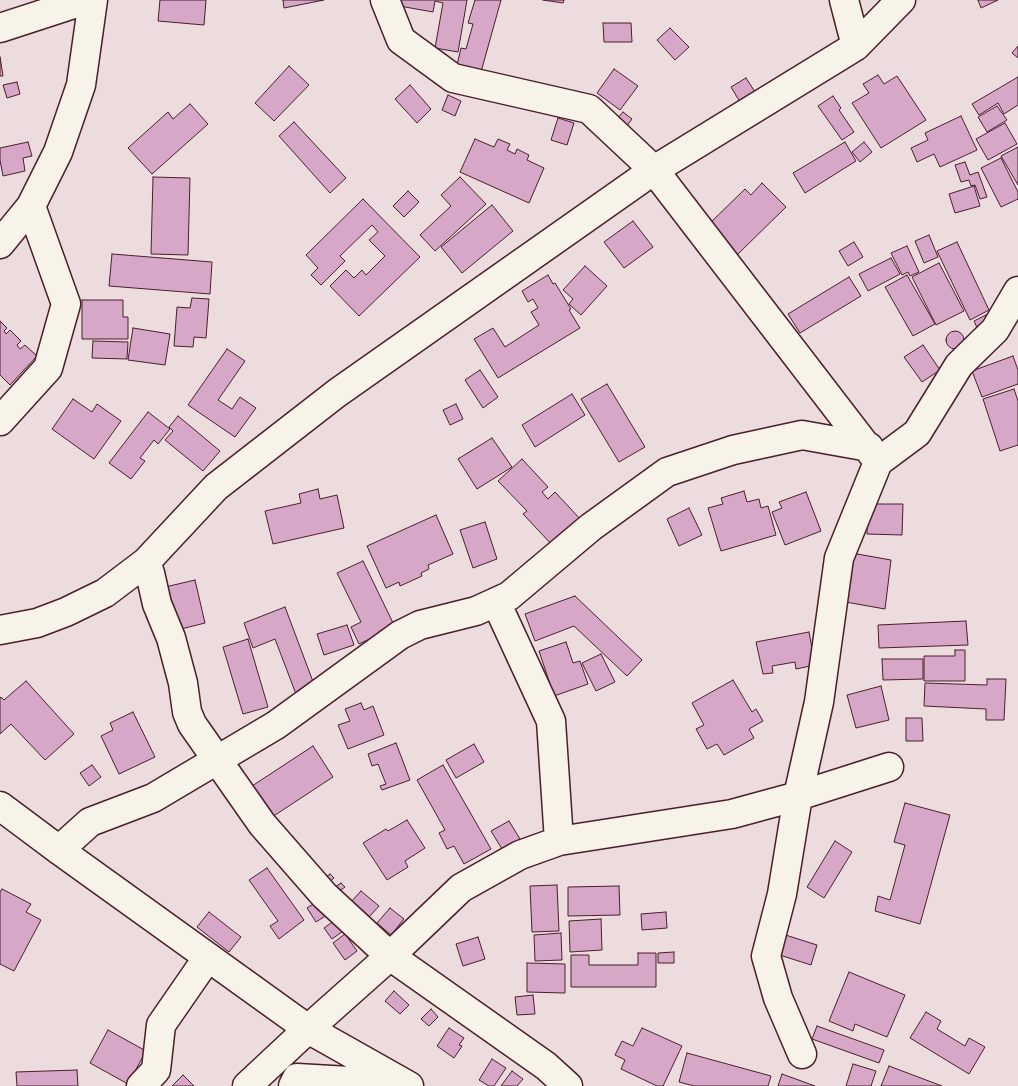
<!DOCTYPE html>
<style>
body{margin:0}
canvas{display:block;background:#eddcde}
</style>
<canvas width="1018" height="1086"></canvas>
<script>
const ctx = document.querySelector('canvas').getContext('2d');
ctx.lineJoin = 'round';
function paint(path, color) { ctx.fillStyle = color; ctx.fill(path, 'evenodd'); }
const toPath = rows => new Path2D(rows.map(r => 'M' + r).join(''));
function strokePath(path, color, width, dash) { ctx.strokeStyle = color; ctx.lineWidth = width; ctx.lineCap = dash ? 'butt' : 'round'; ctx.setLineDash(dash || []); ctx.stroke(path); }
const building = toPath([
 [160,0,206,0,204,25,158,21,160,0],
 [283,0,324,0,284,8,283,0],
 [395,0,467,0,458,52,435,48,443,3,435,1,433,12,394,5,395,0],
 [475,0,501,0,481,72,457,65,461,48,466,49,473,24,468,23,475,0],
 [543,0,564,0,563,3,543,0],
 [978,0,998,0,981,8,978,0],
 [603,23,631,23,632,42,604,42,603,23],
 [670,28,689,47,675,60,657,40,670,28],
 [1018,46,1018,58,1012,53,1018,46],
 [0,57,3,76,0,76,0,57],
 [289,66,309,85,274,121,255,103,289,66],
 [614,69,638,86,620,110,597,93,614,69],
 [878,75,884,84,897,76,926,120,881,148,852,103,869,93,863,84,878,75],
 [1018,77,1018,105,1004,114,998,103,979,115,972,104,1018,77],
 [746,78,759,98,743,107,731,87,746,78],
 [17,82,20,94,7,98,3,85,17,82],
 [410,85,431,109,417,123,395,99,410,85],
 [448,95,461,101,455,116,442,110,448,95],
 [833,96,841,108,839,110,854,132,842,140,818,106,833,96],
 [190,104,208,124,152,174,128,148,168,112,173,119,190,104],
 [997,106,1007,120,987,132,978,117,997,106],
 [623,112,632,119,626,127,616,120,623,112],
 [961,116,977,150,940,167,934,154,917,162,911,148,928,140,925,133,961,116],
 [558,118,574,123,567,145,551,140,558,118],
 [294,122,346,178,330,193,279,136,294,122],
 [1005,123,1017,144,988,160,976,139,1005,123],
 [475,139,494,147,498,139,510,144,507,150,515,154,517,149,529,155,527,160,544,168,529,203,460,172,475,139],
 [28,142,32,156,23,158,25,171,3,176,0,160,0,148,28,142],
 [845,142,856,161,805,193,793,173,845,142],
 [864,142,872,152,860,162,852,152,864,142],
 [1018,147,1018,185,1001,156,1018,147],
 [1001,158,1018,192,1018,199,1001,207,981,168,1001,158],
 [965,162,970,175,978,172,987,197,980,199,975,185,971,186,969,180,961,182,955,165,965,162],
 [153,177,190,178,188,255,151,254,153,177],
 [460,177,486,204,435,251,420,235,451,206,441,195,460,177],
 [762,183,786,207,737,255,707,226,745,189,751,195,762,183],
 [974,186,980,206,955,213,949,194,974,186],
 [408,191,419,202,404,217,393,206,408,191],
 [363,199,420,257,359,316,330,286,346,270,354,278,362,270,366,275,385,256,369,240,378,232,372,225,340,256,345,261,321,285,311,275,318,268,306,255,363,199],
 [492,205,513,231,462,273,441,247,492,205],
 [633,221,653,247,624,268,604,242,633,221],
 [929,235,938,257,924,263,915,241,929,235],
 [854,242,863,257,848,266,839,251,854,242],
 [957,242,989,310,970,320,937,251,957,242],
 [907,246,919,272,910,276,908,272,902,275,891,253,907,246],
 [112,254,212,262,210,294,109,286,112,254],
 [891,258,900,274,868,291,859,274,891,258],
 [939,263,964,311,936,325,912,277,939,263],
 [585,266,607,286,581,315,569,304,573,299,563,290,585,266],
 [548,275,553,284,555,283,571,309,569,310,580,328,498,378,474,339,493,328,505,347,539,325,531,312,538,308,533,299,528,302,522,291,548,275],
 [907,275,935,324,913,336,885,287,907,275],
 [849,277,861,296,800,333,788,314,849,277],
 [192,298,209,299,206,338,194,337,193,347,174,346,177,307,190,308,192,298],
 [82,300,123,300,123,317,128,317,128,339,82,339,82,300],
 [986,315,991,326,979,332,974,321,986,315],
 [0,321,7,328,4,331,6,334,10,330,21,341,17,345,20,349,25,345,37,356,10,385,0,375,0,321],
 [133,328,170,334,165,365,128,360,133,328],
 '946 340a9 9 0 1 1 18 0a9 9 0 1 1-18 0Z',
 [93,341,128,342,127,359,92,358,93,341],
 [923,345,940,370,922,382,904,357,923,345],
 [227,349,245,361,218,400,232,409,240,397,256,408,235,437,188,405,227,349],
 [1013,356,1018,370,1018,384,982,397,972,371,1013,356],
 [480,370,498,397,483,408,465,380,480,370],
 [607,384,645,447,619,462,581,399,607,384],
 [1014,389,1018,401,1018,445,1000,451,983,399,1014,389],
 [572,394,585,415,535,447,522,425,572,394],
 [73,399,92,412,97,404,121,421,94,459,52,429,73,399],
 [456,404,463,419,450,425,443,410,456,404],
 [148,412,170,429,158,444,154,440,140,458,145,461,131,479,109,463,148,412],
 [178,416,220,451,203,471,165,440,173,431,169,427,178,416],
 [492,438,512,467,477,489,458,459,492,438],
 [522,459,548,487,542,492,548,499,555,492,582,521,554,547,523,514,527,511,498,481,522,459],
 [318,489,320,499,337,495,344,528,273,544,265,511,301,503,299,494,318,489],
 [744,491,747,502,759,499,761,508,768,506,776,535,721,551,708,508,723,504,721,498,744,491],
 [806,492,821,531,785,545,772,512,782,508,779,502,806,492],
 [867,504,903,504,902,535,867,534,867,504],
 [689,508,702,535,679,546,667,519,689,508],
 [436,515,453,554,428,565,429,569,421,573,422,576,400,586,399,582,386,588,367,546,436,515],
 [485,522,497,559,473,568,460,530,485,522],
 [846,552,891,560,885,609,840,601,846,552],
 [363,561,395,627,359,644,351,627,361,622,337,573,363,561],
 [195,580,205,623,173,631,161,588,195,580],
 [575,596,642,660,627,676,574,626,535,641,525,614,575,596],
 [285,607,315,687,296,694,275,639,253,648,244,623,285,607],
 [966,621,968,645,879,648,878,625,966,621],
 [347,625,354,645,324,655,317,634,347,625],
 [809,632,815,665,796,669,795,662,772,666,773,673,763,674,756,642,809,632],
 [248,639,268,707,243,714,223,647,248,639],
 [566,642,573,663,580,661,588,684,554,696,539,651,566,642],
 [955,650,965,650,965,681,924,681,924,656,955,656,955,650],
 [601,654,615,682,596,691,582,663,601,654],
 [882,659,923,659,923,679,883,680,882,659],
 [987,679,1006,679,1004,720,986,720,986,709,924,706,925,683,987,685,987,679],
 [733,680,752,712,756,709,763,721,749,729,754,738,724,755,717,744,707,749,696,729,704,725,692,703,733,680],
 [26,681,74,734,45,760,11,724,0,734,0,698,1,697,4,700,26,681],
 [881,686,889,720,856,728,847,695,881,686],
 [361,703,364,710,373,706,384,735,348,749,338,725,350,721,345,709,361,703],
 [133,712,155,757,119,774,101,736,113,730,110,723,133,712],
 [906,718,922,718,923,741,906,741,906,718],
 [396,743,410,780,382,790,380,786,386,784,378,764,372,766,368,754,396,743],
 [474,744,484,762,456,778,446,760,474,744],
 [313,746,333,777,269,819,249,788,313,746],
 [92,765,101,777,89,786,80,773,92,765],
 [443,765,491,849,464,864,454,846,447,849,439,833,445,830,417,780,443,765],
 [905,803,950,815,920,924,875,911,878,896,890,900,905,845,894,842,905,803],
 [407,820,425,848,405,861,408,867,387,880,363,843,386,829,388,831,407,820],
 [509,821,520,839,502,849,491,831,509,821],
 [835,841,852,852,824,898,807,887,835,841],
 [267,868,304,920,279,939,270,926,278,921,249,880,267,868],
 [330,874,334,878,323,887,320,882,330,874],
 [341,883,345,887,335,894,332,889,341,883],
 [557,885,559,931,532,932,530,886,557,885],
 [619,886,620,915,568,916,568,887,619,886],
 [2,889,31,904,26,912,41,920,14,971,0,964,0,892,2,889],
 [361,891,379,906,369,917,351,902,361,891],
 [321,899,330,913,316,922,307,908,321,899],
 [390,908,404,919,391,935,377,923,390,908],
 [209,912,241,937,229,952,197,927,209,912],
 [666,912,667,928,642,930,641,914,666,912],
 [338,918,346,929,332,939,324,928,338,918],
 [601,919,602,950,570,952,569,921,601,919],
 [776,932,817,945,811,965,770,952,776,932],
 [561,933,562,960,535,961,534,935,561,933],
 [345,934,357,951,345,960,333,943,345,934],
 [478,937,485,959,463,966,456,944,478,937],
 [674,952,674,963,658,963,658,953,674,952],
 [638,953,656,953,656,987,571,987,571,955,589,955,589,965,638,965,638,953],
 [527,963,565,964,565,993,527,992,527,963],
 [849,972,905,995,887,1037,855,1024,853,1031,829,1021,849,972],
 [394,991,409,1005,400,1014,385,1001,394,991],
 [533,995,535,1014,517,1015,515,997,533,995],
 [431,1009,438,1017,429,1026,421,1019,431,1009],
 [926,1012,941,1021,937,1029,965,1046,969,1038,985,1047,969,1074,910,1038,926,1012],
 [817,1026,884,1050,879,1063,812,1039,817,1026],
 [449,1028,464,1038,459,1045,462,1046,454,1058,437,1046,449,1028],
 [642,1028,682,1046,663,1086,657,1086,621,1069,625,1060,615,1055,622,1041,633,1046,642,1028],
 [108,1030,146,1051,128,1084,90,1063,108,1030],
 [687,1053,771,1076,768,1086,694,1086,679,1082,687,1053],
 [492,1059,506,1068,494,1086,489,1086,479,1080,492,1059],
 [853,1064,876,1071,871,1086,846,1086,853,1064],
 [889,1066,942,1086,881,1086,889,1066],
 [77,1070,78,1086,17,1086,16,1072,77,1070],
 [512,1071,523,1079,517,1086,501,1086,512,1071],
 [782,1074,815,1086,778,1086,782,1074],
 [183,1075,194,1086,172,1086,183,1075]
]);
const minor = toPath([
 [385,0,401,40,453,78,589,109,654,170,873,455],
 [844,0,856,46],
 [0,28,86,0],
 [0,244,31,206,58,152,81,85,93,0],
 [0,421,48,368,66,304,31,206],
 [146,562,150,573,157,604,171,638,183,683,187,712,192,724,262,824,324,895,390,956,546,1066,568,1086],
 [496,602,551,721,559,841],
 [0,630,37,623,66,612,105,593,146,562,216,487,337,393,654,170,856,46,901,0],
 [0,806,59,850,308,1029,409,1086],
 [59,850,90,822,153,798,276,725,400,635,420,625,476,611,509,596,591,527,667,472,733,450,802,435,869,447],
 [802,1054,778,998,766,956,782,894,798,796,819,702,839,558,878,462,917,433,959,365,995,330,1018,291],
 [141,1086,156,1070,161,1025,208,957],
 [247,1086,308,1029,390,956,461,888,520,855,559,841,732,814,798,796,889,767],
 [293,1086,297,1078,401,1084]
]);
paint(building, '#d7a7c8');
strokePath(building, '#4a1f2b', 1);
strokePath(minor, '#4a1f2b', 31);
strokePath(minor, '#f7f3e8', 28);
</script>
